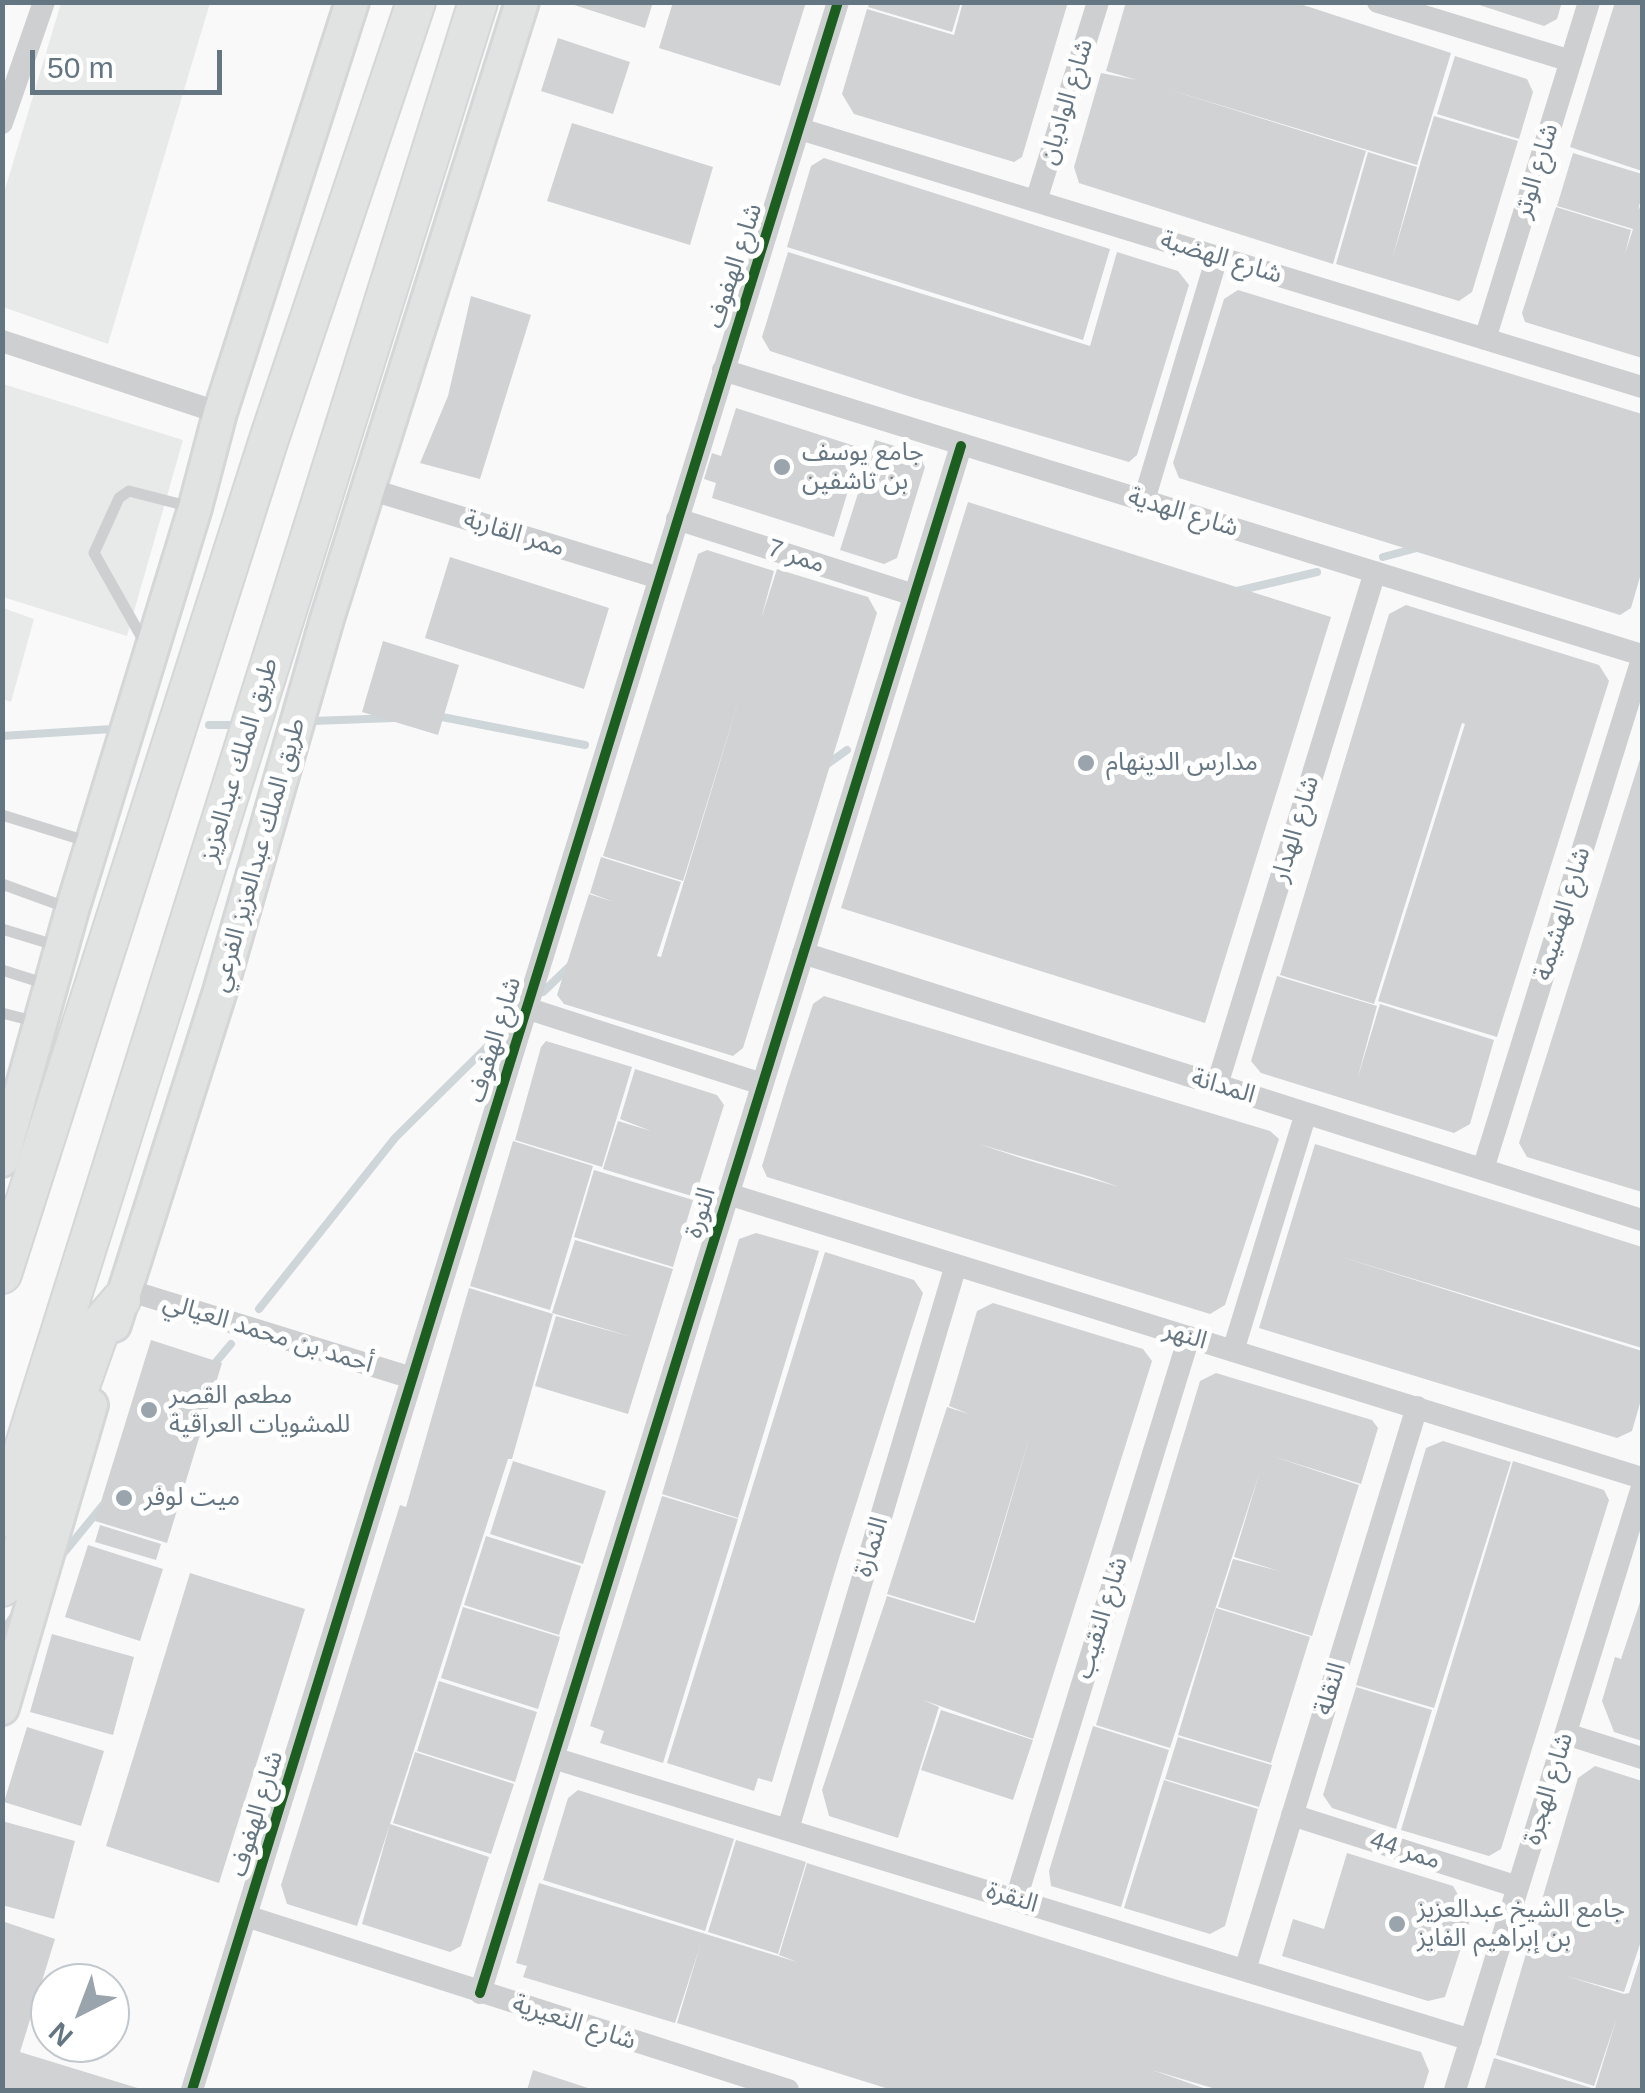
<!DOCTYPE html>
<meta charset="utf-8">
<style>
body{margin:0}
#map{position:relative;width:1645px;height:2093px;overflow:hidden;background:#f9f9f9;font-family:Arial,sans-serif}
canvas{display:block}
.frame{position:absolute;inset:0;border:5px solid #657683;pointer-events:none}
.north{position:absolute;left:30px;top:1963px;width:100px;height:100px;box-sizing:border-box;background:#fff;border:2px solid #c1c8cd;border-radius:50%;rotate:222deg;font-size:28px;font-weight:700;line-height:40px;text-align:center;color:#657683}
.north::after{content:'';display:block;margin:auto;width:35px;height:45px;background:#99a4ac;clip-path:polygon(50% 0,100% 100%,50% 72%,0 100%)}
.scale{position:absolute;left:30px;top:50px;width:192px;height:45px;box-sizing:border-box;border:5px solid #657683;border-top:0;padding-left:12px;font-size:30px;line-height:35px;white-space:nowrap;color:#657683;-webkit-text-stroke:8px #fff;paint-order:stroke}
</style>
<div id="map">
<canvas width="1645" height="2093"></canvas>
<div class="frame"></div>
<div class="north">N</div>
<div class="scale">50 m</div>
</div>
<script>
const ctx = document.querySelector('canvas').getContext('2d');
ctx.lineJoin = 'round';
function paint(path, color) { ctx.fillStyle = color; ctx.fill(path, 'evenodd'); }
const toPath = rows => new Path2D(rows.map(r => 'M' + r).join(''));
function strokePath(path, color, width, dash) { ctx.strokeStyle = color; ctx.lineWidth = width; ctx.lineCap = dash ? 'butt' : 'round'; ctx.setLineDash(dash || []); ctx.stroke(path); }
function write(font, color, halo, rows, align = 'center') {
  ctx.font = font + ' Arial,"Noto Sans Arabic",sans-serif'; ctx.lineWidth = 10; ctx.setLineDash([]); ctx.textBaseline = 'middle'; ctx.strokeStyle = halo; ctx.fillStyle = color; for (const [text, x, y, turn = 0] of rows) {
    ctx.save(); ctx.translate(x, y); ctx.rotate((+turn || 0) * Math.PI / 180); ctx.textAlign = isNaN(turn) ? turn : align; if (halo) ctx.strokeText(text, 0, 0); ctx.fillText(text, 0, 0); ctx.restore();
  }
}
const built = toPath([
 [61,3,210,3,108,344,3,307,3,196],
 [3,384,183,440,127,636,3,597],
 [3,608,34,619,11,702,3,699]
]);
const stream = toPath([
 [1383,557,1417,548],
 [1237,591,1317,572],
 [437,716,585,745],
 [313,721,394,718],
 [209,725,236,725],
 [2,736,112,729],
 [826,765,847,750],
 [543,992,572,964],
 [259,1309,395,1138,510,1024],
 [211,1368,231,1344],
 [58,1560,103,1505],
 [2,1632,17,1611]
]);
const building = toPath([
 [565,2,653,2,645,28],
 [673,2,806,2,780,86,659,48],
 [870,2,961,2,952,32,868,7],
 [963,2,1068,2,1022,157,1014,162,854,114,842,94,867,9,954,35],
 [1126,2,1294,2,1451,53,1417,165,1164,88,1366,151,1333,264,1079,183,1074,167,1101,73,1137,80,1106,71],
 [1470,2,1562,2,1557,19,1544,26],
 [1615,2,1642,2,1642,171,1570,147],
 [558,38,630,62,613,114,541,91],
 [1455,56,1527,79,1533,92,1519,139,1437,114],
 [1434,116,1518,141,1472,292,1459,301,1336,264,1368,152,1417,167,1392,260],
 [572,123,713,167,690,245,547,201],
 [1573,153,1642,174,1642,195,1638,210,1642,203,1642,358,1525,322,1522,313,1556,207,1631,230,1625,254,1633,229,1557,206],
 [824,158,1110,249,1083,340,787,247,811,166],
 [788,252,1090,346,1117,252,1178,271,1189,285,1137,455,1129,462,911,397,770,351,762,337],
 [1238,290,1642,414,1642,570,1631,608,1620,615,1179,478,1173,463,1224,299],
 [471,296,531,315,480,479,420,463,448,396],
 [736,408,861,448,834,537,712,498,716,483,704,479,712,453,721,456],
 [875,440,918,453,925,467,897,558,884,564,840,550],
 [968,502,1331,617,1205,1023,841,908],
 [707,550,774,571,761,619,777,569,868,597,877,613,743,1048,733,1056,564,1004,557,995,589,894,614,902,590,893,601,857,681,882,657,956,661,957,740,696,683,881,603,856,698,554],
 [450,557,609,608,584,689,425,638],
 [1406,605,1599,665,1609,681,1497,1037,1378,1001,1465,724,1462,723,1374,1004,1280,975,1389,614],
 [383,641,459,665,438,735,362,712],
 [1641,756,1642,756,1642,1192,1527,1157,1519,1143],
 [1277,976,1377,1006,1357,1080,1380,1004,1494,1040,1470,1124,1454,1133,1261,1073,1251,1061],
 [824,996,1270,1131,1279,1139,1225,1305,1210,1314,767,1177,762,1166,787,1084,813,1004],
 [979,1144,1091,1177,1119,1187,1024,1159],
 [546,1041,632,1067,602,1167,515,1140,541,1047],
 [635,1069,717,1095,724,1105,695,1197,603,1169,618,1121,651,1131,620,1119],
 [513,1141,593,1166,550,1310,470,1286],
 [1315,1144,1642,1247,1642,1348,1338,1256,1642,1351,1642,1396,1632,1431,1617,1438,1259,1328],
 [594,1170,693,1200,673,1267,574,1237],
 [756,1233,819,1251,738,1518,662,1494,739,1239],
 [575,1240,673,1269,628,1414,535,1386,556,1316,632,1337,552,1313],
 [825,1252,914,1280,923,1293,840,1555,772,1782,758,1778,754,1791,667,1763],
 [469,1288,553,1314,512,1459,508,1459,357,1926,287,1904,281,1885,400,1505,406,1507],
 [993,1303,1143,1349,1152,1361,1033,1739,923,1700,939,1707,898,1838,829,1816,822,1790,887,1596,975,1623,1031,1432,974,1621,887,1594,947,1407,969,1414,949,1406,977,1311],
 [151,1340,222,1363,167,1543,95,1521],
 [1216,1373,1372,1420,1378,1428,1361,1484,1272,1456,1359,1485,1312,1636,1218,1607,1233,1559,1279,1571,1234,1557,1260,1471,1170,1748,1096,1725,1200,1381],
 [1443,1441,1511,1462,1434,1708,1356,1685,1426,1448],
 [513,1461,606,1491,583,1564,490,1534],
 [1513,1461,1604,1490,1609,1500,1501,1849,1489,1856,1401,1830],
 [662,1496,738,1519,663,1763,600,1743,604,1731,590,1726],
 [100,1525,161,1544,156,1560,95,1542],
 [486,1536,581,1566,559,1635,464,1605],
 [88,1545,163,1569,140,1641,65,1617],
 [190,1573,305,1609,219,1883,106,1846],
 [1642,1596,1642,1741,1614,1732,1602,1701,1615,1657,1621,1659],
 [463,1607,560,1637,538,1709,441,1678],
 [1216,1608,1310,1637,1271,1763,1178,1735],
 [52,1634,134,1657,113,1735,30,1712],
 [439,1681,537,1712,515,1782,417,1751],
 [1356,1687,1432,1710,1396,1829,1332,1808,1323,1795],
 [941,1710,1033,1740,1013,1800,921,1770],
 [1093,1726,1169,1750,1121,1907,1051,1886,1049,1871],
 [27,1727,104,1751,81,1826,4,1802],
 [1178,1737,1272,1765,1259,1807,1165,1779],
 [415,1752,514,1784,491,1854,393,1823],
 [1595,1766,1642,1781,1642,1938,1624,1992,1566,1976,1624,1994,1629,1993,1642,1952,1642,2090,1484,2090,1494,2058,1595,2089,1617,2017,1594,2086,1496,2055,1578,1778],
 [1164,1780,1258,1809,1225,1926,1210,1934,1124,1908],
 [578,1790,734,1839,705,1931,543,1880,568,1798],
 [2,1821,75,1841,54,1919,2,1905],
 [390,1824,489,1857,461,1946,450,1952,362,1924],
 [736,1840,806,1862,778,1954,708,1932],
 [1347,1853,1453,1886,1471,1917,1445,1997,1428,2001,1282,1956,1293,1919,1324,1929],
 [807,1863,1171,1978,1421,2052,1429,2071,1423,2090,1219,2090,1152,2070,1209,2090,892,2090,677,2023,700,1946,675,2023,523,1977,527,1966,516,1963,539,1883,797,1962,779,1955],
 [2,1921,55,1939,20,2052,144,2090,2,2090],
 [533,2070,594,2090,527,2090]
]);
const lane = toPath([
 [146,645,94,553,119,498,129,491,191,507],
 [2,815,89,842],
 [2,884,68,908],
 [2,929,61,947],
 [2,970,46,984],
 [2,1013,37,1022]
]);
const street = toPath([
 [1378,2,1571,61],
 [2,123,44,2],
 [800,129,1642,387],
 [1036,201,1098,2],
 [1485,339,1589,2],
 [2,341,220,413],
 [723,370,1642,655],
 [369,489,659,578],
 [1144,500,1217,257],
 [677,519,914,595],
 [803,953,1642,1220],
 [526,1008,762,1084],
 [1217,1085,1375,572],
 [1483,1169,1642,659],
 [728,1194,1642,1478],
 [124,1289,412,1378],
 [1233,1351,1306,1113],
 [1566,1734,1642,1758],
 [553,1758,1471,2040],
 [1292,1815,1518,1887],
 [788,1829,956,1265],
 [1016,1899,1189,1337],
 [246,1916,788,2090],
 [1245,1970,1417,1407],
 [480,1993,961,446],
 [192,2090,838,2],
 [1455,2090,1642,1487]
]);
const secondary = toPath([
 [2,1160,72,910,195,508,220,413,352,2],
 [114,1325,220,991,327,619,522,2],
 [2,1708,91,1405]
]);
const primary = toPath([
 [2,1274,269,439,416,2],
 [2,1518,478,2],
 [2,1587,11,1581,103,1321,121,1300]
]);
const cycleway = toPath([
 [480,1993,961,446],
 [192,2090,838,2]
]);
const markers = [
 [782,467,10,"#99a4ac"],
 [1086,763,10,"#99a4ac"],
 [149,1410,10,"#99a4ac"],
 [124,1498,10,"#99a4ac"],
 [1397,1924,10,"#99a4ac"]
];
const streetNames = [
 ["شارع الواديان",1067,102,-73],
 ["شارع الوتر",1537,171,-73],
 ["شارع الهضبة",1221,258,17],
 ["شارع الهفوف",735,266,-72],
 ["شارع الهدية",1183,513,17],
 ["ممر القاربة",514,534,17],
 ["ممر 7",796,557,18],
 ["طريق الملك عبدالعزيز",240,760,-73],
 ["شارع الهدار",1296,829,-73],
 ["طريق الملك عبدالعزيز الفرعي",259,855,-74],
 ["شارع الهشيمة",1563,914,-73],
 ["شارع الهفوف",495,1040,-73],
 ["المدانة",1223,1087,17],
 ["النورة",701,1213,-73],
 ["أحمد بن محمد العيالي",268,1334,17],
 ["النهر",1185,1336,17],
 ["النمارة",872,1547,-73],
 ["شارع النقيب",1102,1618,-73],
 ["النقلة",1331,1689,-73],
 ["شارع الهجرة",1549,1789,-73],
 ["شارع الهفوف",257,1814,-73],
 ["ممر 44",1405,1851,18],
 ["النقرة",1012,1898,17],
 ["شارع النعيرية",574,2023,18]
];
const poiNames = [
 ["جامع يوسف",802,453],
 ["بن تاشفين",802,482],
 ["مدارس الدينهام",1106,763],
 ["مطعم القصر",169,1396],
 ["للمشويات العراقية",169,1425],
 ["ميت لوفر",144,1498],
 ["جامع الشيخ عبدالعزيز",1417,1910],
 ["بن إبراهيم الفايز",1417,1939]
];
paint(built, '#e8e9e9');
strokePath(stream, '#ced6d9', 8);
paint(building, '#d0d2d3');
strokePath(secondary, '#d5d6d7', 38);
strokePath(primary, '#d5d6d7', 42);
strokePath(lane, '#cecfd0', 11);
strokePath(street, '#cecfd0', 22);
strokePath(secondary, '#e1e2e2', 32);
strokePath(primary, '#e1e2e2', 38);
strokePath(cycleway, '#1b5e20', 10);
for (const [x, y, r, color] of markers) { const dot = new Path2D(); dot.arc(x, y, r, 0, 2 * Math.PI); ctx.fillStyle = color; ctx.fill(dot); strokePath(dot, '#fff', 4); }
write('25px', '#657683', '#fff', streetNames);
write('25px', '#657683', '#fff', poiNames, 'left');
</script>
